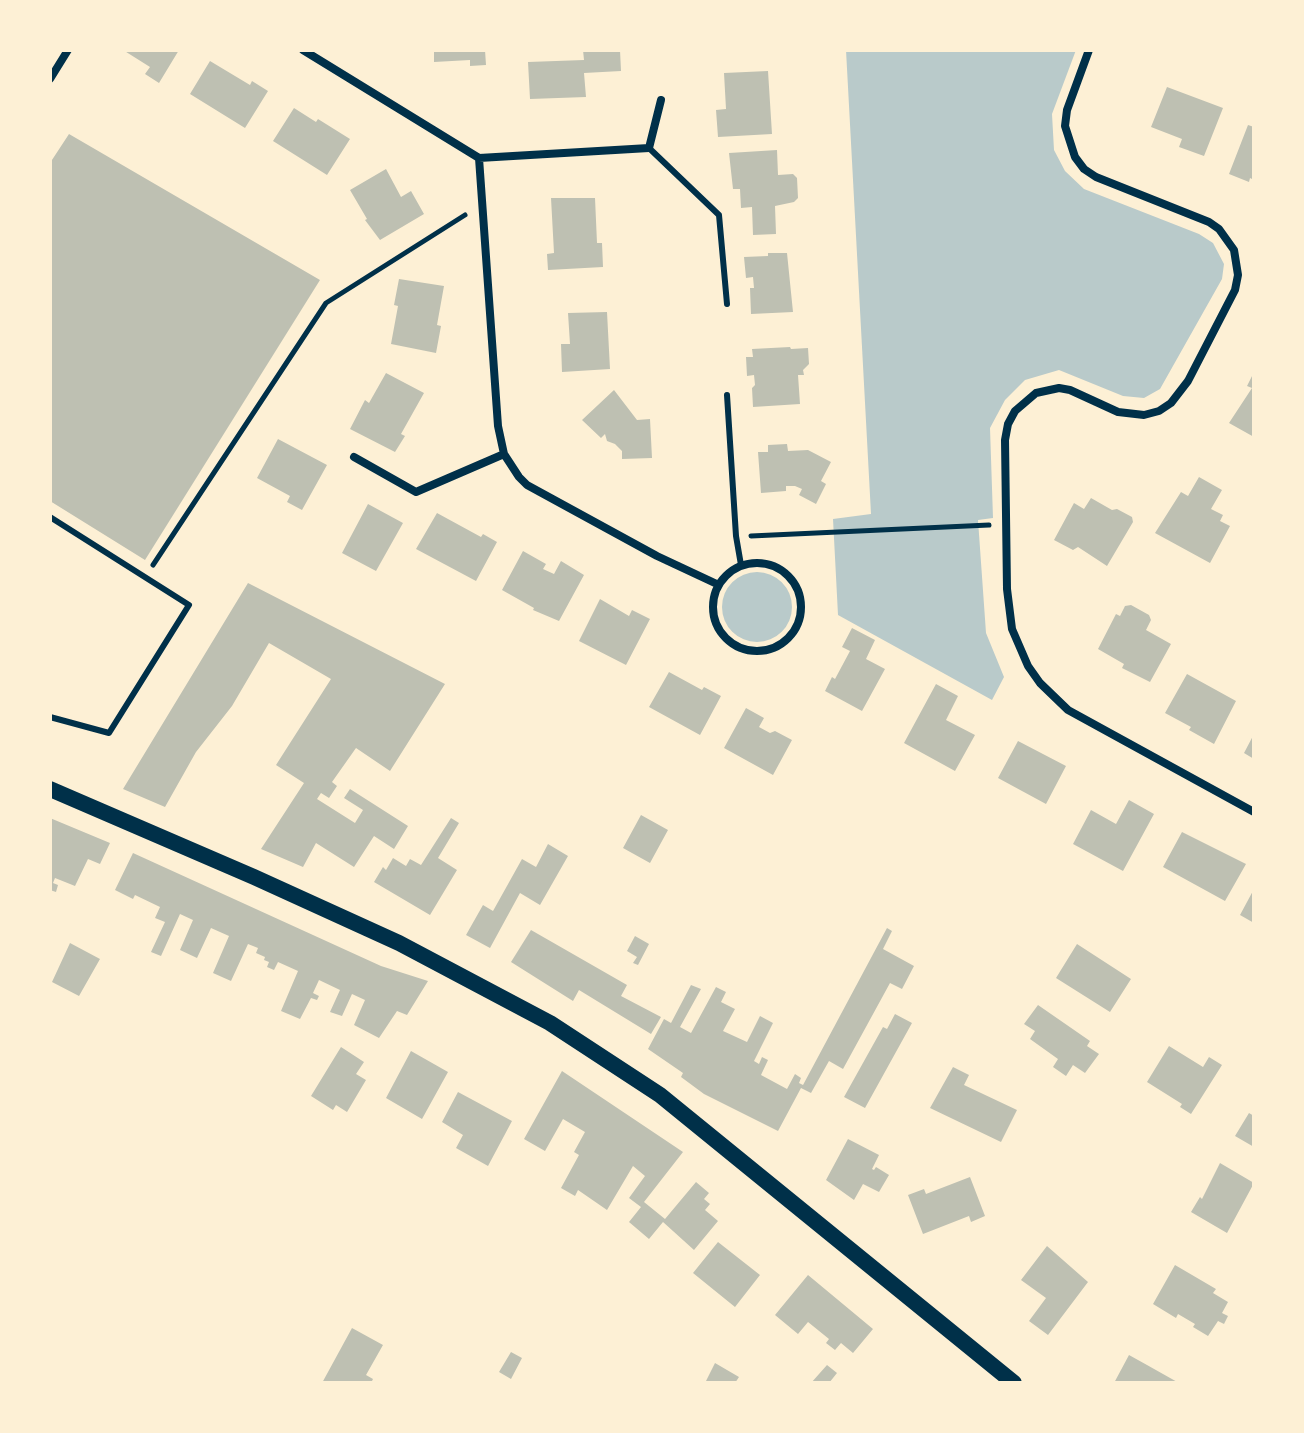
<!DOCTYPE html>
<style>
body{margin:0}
#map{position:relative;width:1304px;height:1433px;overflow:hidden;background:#fdf0d5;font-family:"Roboto Condensed",sans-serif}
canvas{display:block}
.frame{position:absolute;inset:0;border:52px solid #fdf0d5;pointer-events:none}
</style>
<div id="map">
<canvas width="1304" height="1433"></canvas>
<div class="frame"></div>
</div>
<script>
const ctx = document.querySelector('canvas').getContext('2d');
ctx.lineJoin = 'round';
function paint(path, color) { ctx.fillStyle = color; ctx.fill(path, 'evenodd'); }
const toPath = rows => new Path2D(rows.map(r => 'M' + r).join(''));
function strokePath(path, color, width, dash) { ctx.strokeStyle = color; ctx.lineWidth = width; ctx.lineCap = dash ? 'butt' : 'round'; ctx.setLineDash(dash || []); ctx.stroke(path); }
const green = toPath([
 [846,50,1076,50,1052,114,1054,150,1065,171,1084,189,1199,234,1213,243,1224,264,1222,279,1160,389,1144,398,1123,396,1059,370,1025,380,1005,400,990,428,993,518,978,520,986,633,1004,677,992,700,838,615,833,519,871,514],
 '722 607a35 35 0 1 1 70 0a35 35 0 1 1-70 0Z'
]);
const building = toPath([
 [123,50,179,50,159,83,145,74,150,67],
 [434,50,485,50,486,65,470,66,470,60,434,62],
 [583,50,620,50,621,71,584,73,586,97,530,99,528,62,584,60],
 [210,61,250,85,252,81,268,91,245,128,190,94],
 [768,71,772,134,718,137,716,110,726,109,724,73],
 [1167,87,1223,108,1204,156,1179,147,1182,139,1151,127],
 [294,108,316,122,318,119,350,139,327,175,273,141],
 [1248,125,1254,127,1254,180,1250,178,1249,182,1229,174],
 [69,134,320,280,145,560,50,501,50,163],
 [777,150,778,175,793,174,797,178,798,198,794,202,775,206,776,234,753,235,752,207,741,208,740,189,733,189,729,153],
 [386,169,401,197,411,191,424,214,380,240,365,220,367,219,350,190],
 [551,198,595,198,597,243,602,243,603,267,548,270,547,254,554,253],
 [768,253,787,253,793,312,751,314,750,288,754,288,753,277,746,278,744,257,768,256],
 [399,279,444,286,437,325,441,326,436,353,391,344,398,306,394,305],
 [607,312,610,369,562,372,561,344,570,344,568,313],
 [790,347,791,349,808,348,809,364,803,370,804,375,798,375,800,404,753,407,752,388,755,385,754,375,747,376,746,357,753,357,752,349],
 [1254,372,1254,437,1229,423,1252,388,1247,386],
 [386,373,424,393,401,434,405,436,395,452,350,429,365,400,369,403],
 [614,390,637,420,650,419,652,458,622,459,622,451,615,444,607,441,605,434,601,438,582,420],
 [278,439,327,465,302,510,287,502,290,496,257,478],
 [787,444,788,451,808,450,831,462,821,481,826,484,816,504,799,495,802,489,795,486,786,486,786,491,761,493,758,452,768,452,768,445],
 [1199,477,1222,490,1211,509,1223,515,1220,521,1230,526,1210,563,1155,533,1181,492,1188,496],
 [1091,498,1112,510,1117,509,1132,517,1133,522,1107,566,1078,547,1073,550,1054,540,1074,503,1084,509],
 [368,504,403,523,376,571,342,553],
 [437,513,481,537,483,534,497,542,476,581,416,549],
 [523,551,546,564,543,569,554,574,561,561,584,575,559,621,533,610,534,608,502,590],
 [248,583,445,684,390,771,356,748,332,782,337,786,329,798,321,793,317,799,355,823,363,810,344,798,350,789,408,826,394,849,374,836,354,867,316,843,303,867,261,849,304,783,276,765,331,679,269,643,232,706,196,752,165,807,123,789],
 [600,599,629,616,632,610,650,619,626,665,579,641],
 [1131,605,1149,615,1151,620,1146,630,1171,644,1150,682,1122,668,1124,664,1098,649,1116,614,1120,616,1125,606],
 [852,628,875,640,866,659,885,669,862,711,825,691,832,677,835,679,850,651,842,647],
 [669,672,702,690,704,687,721,696,700,735,649,707],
 [1187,674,1236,701,1214,744,1189,730,1191,727,1165,713],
 [936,684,958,696,946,720,975,735,955,771,904,743],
 [746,708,764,718,759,727,770,733,775,731,792,740,773,775,724,748],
 [1254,734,1254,759,1244,753],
 [1018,741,1066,766,1046,804,998,778],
 [1129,800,1154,814,1123,871,1073,844,1091,810,1116,824],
 [641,815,668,830,650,863,623,848],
 [50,818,110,843,100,864,88,859,75,886,55,878,53,883,58,885,56,892,50,890],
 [451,818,459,823,438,858,457,870,430,915,374,882,383,867,386,870,393,858,406,866,410,859,421,865],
 [1182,832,1246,864,1225,901,1163,867],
 [548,844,568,856,540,905,520,893,490,948,466,935,483,905,493,911,522,859,536,867],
 [133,853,381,966,428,981,407,1015,397,1011,379,1038,354,1025,365,1000,352,994,342,1016,330,1012,340,990,319,980,313,993,319,996,317,1000,311,998,300,1019,281,1011,298,971,278,962,274,970,267,967,269,962,264,960,265,957,256,953,258,948,248,944,231,981,213,973,229,936,211,928,197,958,180,950,193,920,180,914,161,956,151,952,165,922,155,918,160,907,135,895,133,899,115,890],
 [1254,889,1254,923,1240,915],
 [887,928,892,931,883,949,914,966,902,989,890,983,843,1069,829,1061,811,1093,801,1088,778,1131,704,1094,681,1077,683,1073,648,1049,664,1019,671,1023,691,985,701,989,680,1027,691,1033,716,987,726,992,721,1002,735,1009,723,1031,747,1042,760,1016,773,1023,754,1061,759,1064,762,1057,768,1060,761,1075,787,1089,795,1074,801,1078,799,1083,803,1085],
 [531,930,627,985,621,996,661,1017,651,1034,579,990,573,1001,511,962],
 [635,936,649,944,638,965,633,963,637,957,627,951],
 [70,943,100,959,79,996,52,982],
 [1077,944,1131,979,1110,1012,1056,978],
 [1038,1005,1090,1041,1087,1046,1099,1054,1085,1073,1073,1065,1066,1076,1053,1067,1058,1059,1030,1039,1035,1031,1024,1024],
 [895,1014,912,1023,865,1108,844,1097,883,1027,887,1029],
 [1169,1046,1203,1067,1209,1057,1222,1065,1191,1114,1180,1107,1182,1104,1147,1082],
 [341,1047,364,1062,356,1074,366,1080,347,1112,336,1105,333,1110,311,1096],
 [411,1051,448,1072,422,1119,386,1098],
 [953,1067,969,1075,964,1085,1017,1110,1001,1142,930,1108],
 [562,1071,683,1152,644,1202,665,1219,696,1182,709,1193,704,1199,710,1204,705,1210,718,1221,694,1250,663,1222,649,1239,629,1222,641,1207,629,1198,645,1176,633,1166,607,1210,578,1190,575,1196,561,1188,579,1155,574,1152,585,1132,563,1119,545,1151,524,1139],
 [458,1092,512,1121,488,1166,456,1148,463,1135,442,1122],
 [1249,1113,1254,1116,1254,1147,1235,1136],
 [848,1139,879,1155,872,1169,874,1170,876,1167,889,1175,879,1192,863,1184,854,1200,826,1180],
 [1220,1163,1254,1183,1227,1233,1191,1212,1200,1197,1202,1199],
 [970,1177,985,1216,971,1222,969,1216,923,1234,908,1195,924,1189,926,1194],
 [718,1242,760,1275,735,1307,693,1273],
 [1047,1246,1088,1282,1048,1335,1029,1321,1046,1298,1021,1280],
 [1175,1265,1216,1289,1213,1293,1228,1302,1222,1313,1228,1316,1224,1324,1218,1321,1208,1336,1193,1327,1195,1324,1178,1314,1176,1318,1153,1304],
 [808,1275,873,1329,853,1353,841,1343,835,1350,826,1343,829,1339,808,1322,798,1334,775,1315],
 [352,1328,383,1345,366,1375,373,1379,371,1383,322,1383],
 [511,1352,522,1358,511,1379,499,1372],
 [1129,1355,1147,1365,1179,1383,1114,1383],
 [715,1363,739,1377,735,1383,705,1383],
 [827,1365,837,1373,829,1383,811,1383]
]);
const path = toPath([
 [751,536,989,525],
 [153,565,326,303,465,215]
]);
const service = toPath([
 [649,148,719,215,727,304],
 [727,395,736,536,741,565],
 [50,517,189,605,109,733,50,717]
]);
const minor = toPath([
 [303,50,479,158,498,426,504,454,519,477,527,485,657,556,719,585],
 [1089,50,1067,110,1065,126,1075,157,1084,169,1096,177,1209,222,1219,229,1234,250,1238,275,1235,290,1188,381,1171,403,1159,411,1144,415,1118,412,1070,390,1059,388,1036,393,1015,411,1008,424,1005,440,1007,589,1012,629,1028,666,1040,683,1068,710,1254,812],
 [50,79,68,50],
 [479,158,649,148,661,100],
 [354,457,416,492,504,454],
 '713 607a44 44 0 1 1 88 0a44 44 0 1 1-88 0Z'
]);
const secondary = toPath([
 [50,789,254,877,399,943,550,1023,660,1095,1014,1383]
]);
paint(green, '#b9caca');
paint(building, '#bec0b2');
strokePath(path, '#003049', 5);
strokePath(service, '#003049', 6);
strokePath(minor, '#003049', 8);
strokePath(secondary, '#003049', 16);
</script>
